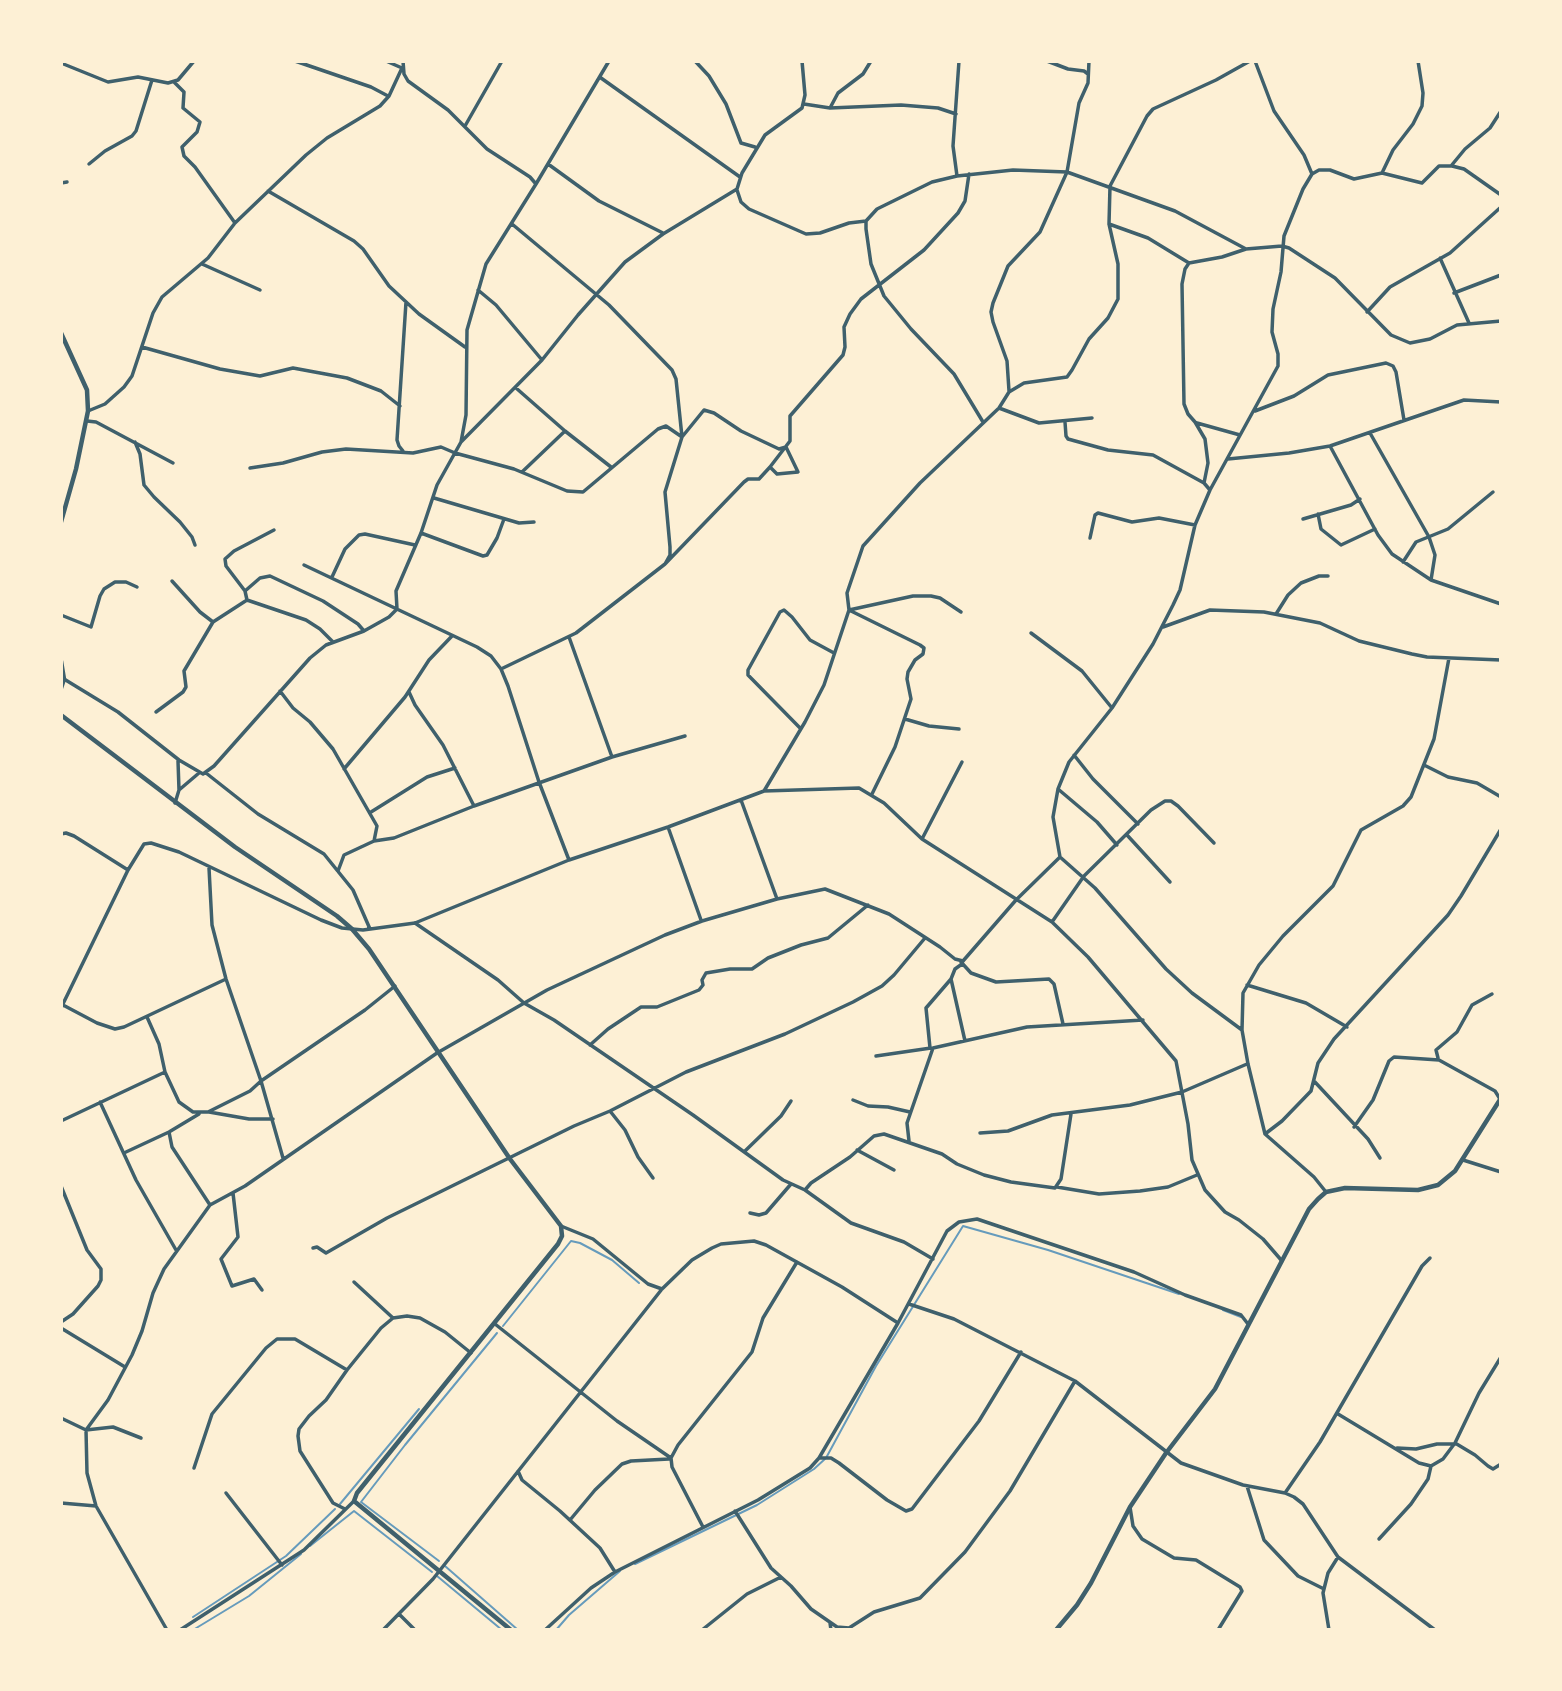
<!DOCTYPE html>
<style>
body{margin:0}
#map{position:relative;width:1562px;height:1691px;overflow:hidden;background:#fdf0d5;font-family:Cabin,sans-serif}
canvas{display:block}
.frame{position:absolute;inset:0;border:63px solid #fdf0d5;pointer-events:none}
</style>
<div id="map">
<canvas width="1562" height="1691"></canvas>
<div class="frame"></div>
</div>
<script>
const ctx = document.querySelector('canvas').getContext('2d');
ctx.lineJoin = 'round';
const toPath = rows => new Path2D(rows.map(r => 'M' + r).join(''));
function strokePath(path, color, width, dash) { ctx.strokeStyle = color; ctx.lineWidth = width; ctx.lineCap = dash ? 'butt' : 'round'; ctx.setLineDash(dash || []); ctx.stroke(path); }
const stream = toPath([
 [1223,1310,1241,1317],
 [503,1326,571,1241,580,1243,612,1260,639,1283],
 [340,1504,419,1409],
 [310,1546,354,1511,432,1572],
 [439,1561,361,1502,405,1445,497,1333],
 [635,1564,757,1505,814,1469,826,1458,876,1366,963,1226,1048,1250,1179,1294],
 [445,1566,518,1630],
 [437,1576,502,1630],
 [193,1617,286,1556,335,1509],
 [193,1630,249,1596,301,1554],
 [556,1630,569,1615,620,1571]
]);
const minor = toPath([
 [295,61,371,87,388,96],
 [695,61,709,76,726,104,741,143,755,147],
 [1047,61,1068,69,1084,71,1088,74],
 [1255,61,1274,111,1304,155,1312,174],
 [61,63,108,82,138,77,168,83,178,80,194,61],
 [601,78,740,177],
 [174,82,184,92,183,108,200,122,197,132,182,147,184,156,195,167,235,223],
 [804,104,830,108,901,105,938,108,956,114],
 [830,108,838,93,863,74,871,61],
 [465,126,502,61],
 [89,164,105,151,132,136,136,131,152,80],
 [548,164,599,201,663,233],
 [1452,166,1464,169,1501,195],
 [1382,173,1422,183,1439,166,1451,166,1465,149,1490,128,1501,111],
 [957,176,953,146,959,61],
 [61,183,67,182],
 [536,184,609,61],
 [737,190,741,202,749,209,806,234,820,233,849,223,866,221],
 [268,191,354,241,363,249,389,286,419,314,465,347],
 [1109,224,1148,238,1189,263],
 [1440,258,1469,323],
 [202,264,260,290],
 [478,290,496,305,542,360],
 [1454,293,1501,275],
 [1367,312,1390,287,1450,253,1501,207],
 [142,347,220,369,260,376,293,368,347,378,381,391,400,406],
 [516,388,565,431,611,467],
 [1009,391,1007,361,993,322,991,312,993,303,1008,266,1040,232,1067,172,1079,103,1088,83,1089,61],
 [999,408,1039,423,1092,418],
 [88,411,105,404,124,387,132,376,153,313,162,297,208,258,235,223,306,155,327,138,380,106,389,96,402,68,386,61],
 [1255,411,1294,396,1328,375,1386,363,1393,366,1396,372,1404,420],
 [87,421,96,422,173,463],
 [983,422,954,374,911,329,884,296,871,264,866,229,866,221,877,209,932,182,957,176,1013,170,1067,172,1175,211,1246,249],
 [1065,422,1066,436,1068,439,1108,450,1153,455,1204,483],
 [1197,423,1240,435],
 [1370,433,1429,537,1435,555,1431,580],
 [135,442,140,454,144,485,154,497,180,522,192,537,195,545],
 [461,442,542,360,578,315,625,262,663,234,737,189,742,173,765,135,802,108,805,95,802,61],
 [1330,446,1378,535,1392,554,1431,580,1501,604],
 [403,451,399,446,397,440,406,302],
 [1228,459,1289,453,1330,446,1464,400,1501,402],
 [770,467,790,441,790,416,843,355,845,347,844,327,850,314,861,299,924,250,958,213,965,201,969,174],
 [250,468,283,463,322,452,346,449,413,453,441,447,455,453,514,469,567,491,583,492,658,429,666,426,682,437,704,410,714,413,741,431,779,449,786,447,798,472,777,474,770,467,759,479,748,479,744,482,665,564],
 [522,472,565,431],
 [1210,490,1204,483,1208,463,1205,439,1195,422,1188,414,1184,404,1182,284,1185,269,1189,263,1222,257,1246,249,1282,246,1289,248,1335,278,1391,335,1410,343,1430,339,1457,325,1501,321],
 [434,498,519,523,534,522],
 [1318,514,1321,529,1341,545,1375,529],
 [1303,519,1351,505,1360,499],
 [421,533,483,556,487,555,497,538,504,519],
 [1090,538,1095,515,1098,513,1132,522,1159,518,1195,525],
 [1403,562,1416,542,1448,529,1493,492],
 [304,565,477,647,491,656,501,669,508,686,539,782,569,860],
 [332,577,345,549,359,535,365,534,415,545],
 [172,581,200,612,213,622,247,600,306,620,320,629,333,642],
 [245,591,226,566,225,559,234,551,274,530],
 [247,600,245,591,260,578,270,576,323,601,358,624,364,631],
 [1276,614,1288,595,1301,583,1319,576,1328,576],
 [61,615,91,627,100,596,104,589,115,582,126,582,137,587],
 [1163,627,1210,610,1264,612,1320,623,1359,641,1412,654,1427,657,1501,660],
 [1031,633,1082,671,1112,708],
 [569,637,612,757],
 [501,669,576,633,665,564,670,555,670,547,665,492,682,437,676,379,672,370,609,305,512,224],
 [64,679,118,712,179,760,203,774,214,766,310,658,326,645,364,631,389,617,397,609,396,591,421,533,437,485,461,442,466,415,467,330,486,264,536,184,530,177,487,149,448,110,408,81,404,74,403,61],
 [280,691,293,708,310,722,333,749,377,826,374,841],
 [409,692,415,705,443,745,474,806],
 [156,712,183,692,186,687,184,671,213,622],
 [905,719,929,726,959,729],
 [801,729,748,675,748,670,780,612,784,610,792,617,810,640,834,653],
 [1074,755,1093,779,1138,824],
 [178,761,179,790],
 [1424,765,1448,777,1477,783,1501,797],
 [344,769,405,697,429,660,452,636],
 [206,773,258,814,324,854,353,890,370,929],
 [1058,789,1097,822,1117,845],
 [764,791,805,722,824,685,849,610,913,596,931,596,940,598,961,612],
 [872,794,895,747,911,699,907,679,908,672,915,660,923,654,924,648,920,645,849,610,847,593,863,546,920,483,999,408,1009,392,1024,383,1067,377,1072,370,1089,339,1108,318,1118,299,1118,264,1109,224,1110,186,1147,116,1153,109,1216,80,1250,61],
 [741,800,777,899],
 [175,803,179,790,199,773],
 [371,812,427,777,455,768],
 [668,827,701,920],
 [61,834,66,833,74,836,128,870],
 [1127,835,1170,882],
 [922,839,962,762],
 [1060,857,1095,888,1166,969,1192,993,1242,1030],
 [209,868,212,925,226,979,261,1081,283,1158],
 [338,871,344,855,374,841,394,838,474,806,612,757,685,736],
 [1052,922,1084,876,1151,810,1165,801,1171,801,1178,806,1214,843],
 [415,923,498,980,524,1003,554,1020,693,1115,783,1180,805,1190,851,1223,904,1242,933,1259],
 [961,962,971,973,996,982,1049,979,1054,984,1063,1024],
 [951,979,965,1041],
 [1247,985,1306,1003,1347,1027],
 [63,1005,97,1023,115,1029,124,1027,226,979],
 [61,1008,128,870,144,844,151,843,179,852,321,920,342,928,363,930,415,923,569,860,668,827,764,791,859,788,884,803,922,839,1052,922,1088,957,1176,1061,1188,1124,1192,1160,1205,1190,1225,1212,1239,1220,1263,1239,1282,1261],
 [147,1017,159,1044,165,1072,179,1102,193,1112,208,1112,250,1091,261,1081,365,1010,395,986],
 [590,1045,608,1029,641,1007,657,1007,699,990,703,985,702,980,706,973,730,969,752,969,768,958,801,945,828,938,868,905],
 [930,1048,926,1008,951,979,955,969,962,964],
 [876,1056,931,1048],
 [1438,1058,1436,1050,1457,1032,1472,1005,1492,994],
 [1314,1081,1368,1139,1380,1158],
 [853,1100,868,1106,888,1107,910,1112],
 [100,1102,136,1180,176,1250],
 [610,1111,625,1130,638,1157,653,1178],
 [209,1112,249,1119,273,1119],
 [61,1121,165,1072],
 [1354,1127,1373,1100,1389,1061,1394,1057,1439,1060,1495,1091,1500,1099],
 [169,1132,172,1147,210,1205],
 [980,1133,1008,1131,1052,1115,1130,1105,1182,1092,1247,1064],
 [1265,1134,1282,1121,1311,1091,1318,1063,1334,1039,1448,915,1461,896,1501,829],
 [909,1141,907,1123,933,1048,1027,1027,1143,1020],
 [857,1150,894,1170],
 [745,1151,781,1116,791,1101],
 [126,1152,169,1132,199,1114],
 [1463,1160,1501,1172],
 [61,1186,87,1250,101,1269,101,1280,98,1286,73,1314,61,1322],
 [1057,1187,1099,1194,1140,1191,1168,1187,1197,1175],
 [805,1190,811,1183,850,1157,874,1136,884,1134,942,1154,957,1164,984,1175,1011,1182,1055,1188,1061,1179,1071,1114],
 [1326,1192,1314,1177,1265,1134,1248,1064,1242,1030,1243,993,1259,965,1283,936,1333,886,1361,830,1403,806,1411,797,1434,739,1449,658],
 [233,1193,238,1237,221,1259,232,1286,254,1279,262,1290],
 [750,1213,759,1215,766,1213,791,1184],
 [561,1226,593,1239,648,1284,662,1289],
 [313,1248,317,1247,326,1253,387,1218,574,1126,610,1111,686,1072,785,1034,853,1002,882,986,894,975,925,938],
 [354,1282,393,1318],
 [909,1304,954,1319,1075,1381,1181,1463,1243,1485,1285,1493,1294,1497,1303,1504,1338,1557,1435,1630],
 [495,1324,617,1421,671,1458],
 [61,1328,125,1367],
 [1338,1414,1419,1463,1431,1466,1443,1459,1455,1443,1479,1393,1501,1357],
 [61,1418,86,1430,113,1427,141,1438],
 [1455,1443,1475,1455,1488,1466,1493,1469,1501,1464],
 [1397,1448,1416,1449,1437,1444,1454,1444],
 [819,1458,831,1458,839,1463,887,1500,906,1511,912,1509,979,1421,1021,1352],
 [194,1468,212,1414,266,1348,277,1339,295,1339,347,1370],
 [518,1471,522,1480,560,1511,600,1548,615,1572],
 [1247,1486,1264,1540,1298,1576,1324,1589],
 [226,1493,282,1565],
 [1285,1493,1320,1442,1422,1266,1430,1258],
 [61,1503,96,1506],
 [1130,1507,1133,1526,1142,1539,1174,1558,1196,1560,1240,1587,1242,1591,1218,1630],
 [345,1509,333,1503,300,1451,298,1436,299,1429,309,1416,326,1400,347,1370,381,1328,393,1318,407,1316,420,1318,445,1332,471,1353],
 [735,1511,771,1568,791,1586,811,1609,837,1627,849,1628,874,1612,920,1598,965,1552,1010,1491,1075,1381],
 [570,1520,595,1490,622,1464,631,1461,669,1459],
 [703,1527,672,1467,671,1458,678,1445,752,1352,763,1318,797,1262],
 [1379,1539,1411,1504,1428,1479,1431,1466],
 [399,1614,415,1630],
 [830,1623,831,1630],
 [167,1630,96,1506,87,1473,86,1430,108,1400,132,1355,142,1331,153,1293,164,1269,210,1205,245,1186,437,1053,547,990,665,935,702,921,777,899,825,889,889,914,940,947,955,959,963,961,1016,900,1060,857,1053,817,1058,789,1069,762,1112,708,1153,644,1173,605,1180,590,1195,525,1210,490,1278,366,1278,354,1272,332,1273,309,1281,272,1284,236,1303,189,1312,174,1319,170,1330,170,1354,179,1382,173,1393,150,1413,124,1422,106,1423,93,1418,61],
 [180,1630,304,1550,354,1501],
 [383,1630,433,1579,662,1289,692,1260,712,1248,721,1244,754,1241,766,1245,842,1287,898,1323],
 [545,1630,591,1588,615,1572,758,1500,810,1468,819,1458,898,1323,947,1231,959,1222,977,1219,1134,1272,1185,1295,1241,1315,1248,1324],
 [702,1630,747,1594,781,1577],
 [1329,1630,1323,1593,1328,1573,1338,1557]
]);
const tertiary = toPath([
 [61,333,87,390,88,411,76,469,61,522],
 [61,661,64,679,61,688],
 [61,715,235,847,337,916,352,929,369,949,510,1159,561,1226,562,1236,558,1244,357,1493,354,1501,511,1630],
 [1056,1630,1077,1605,1091,1583,1130,1507,1166,1453,1215,1389,1309,1209,1318,1199,1326,1192,1345,1188,1418,1190,1438,1185,1455,1171,1501,1098]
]);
strokePath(stream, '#669bbc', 2);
strokePath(minor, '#3f606c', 3.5);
strokePath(tertiary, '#3f606c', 4.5);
</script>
